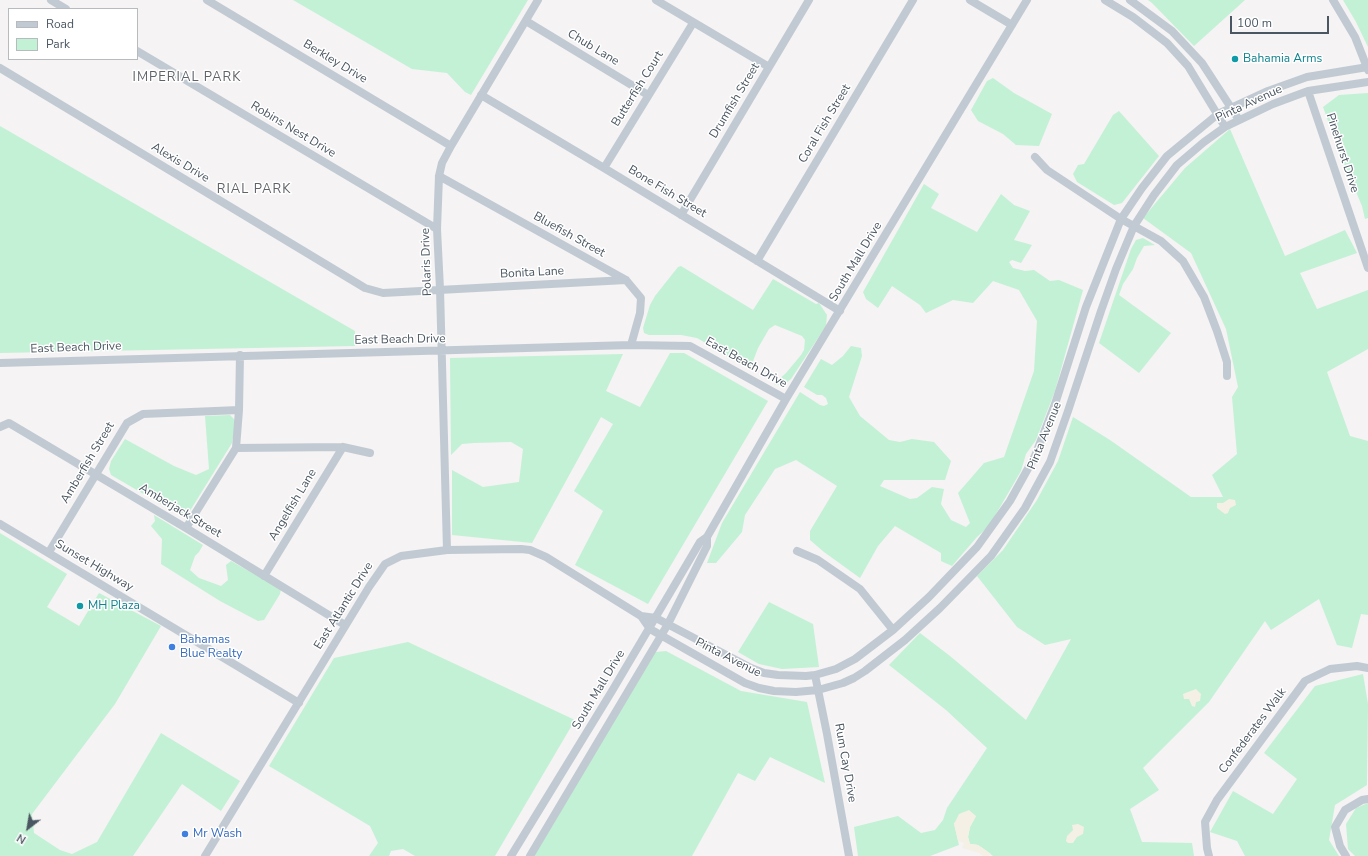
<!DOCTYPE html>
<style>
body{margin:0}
#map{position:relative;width:1368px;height:856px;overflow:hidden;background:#f5f3f3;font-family:"Nunito Sans",sans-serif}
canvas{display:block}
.legend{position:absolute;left:8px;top:8px;width:130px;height:52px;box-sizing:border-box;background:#fff;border:1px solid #b7bbc0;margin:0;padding:5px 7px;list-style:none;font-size:12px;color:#4a5661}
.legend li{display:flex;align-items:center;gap:8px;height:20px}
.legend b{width:20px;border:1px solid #b7bbc0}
.north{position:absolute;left:8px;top:808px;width:40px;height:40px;-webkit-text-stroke:3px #fff;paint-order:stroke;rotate:211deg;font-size:11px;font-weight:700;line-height:16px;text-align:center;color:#4a5661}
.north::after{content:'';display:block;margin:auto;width:14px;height:18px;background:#4a5661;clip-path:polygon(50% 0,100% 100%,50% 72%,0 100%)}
.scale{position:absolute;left:1230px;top:16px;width:99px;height:18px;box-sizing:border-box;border:2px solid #4a5661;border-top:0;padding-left:5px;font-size:12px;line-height:14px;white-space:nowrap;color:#4a5661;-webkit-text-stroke:3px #fff;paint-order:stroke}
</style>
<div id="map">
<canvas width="1368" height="856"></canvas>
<ul class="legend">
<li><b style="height:5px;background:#c1cad2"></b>Road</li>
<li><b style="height:11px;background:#c3f1d5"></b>Park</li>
</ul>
<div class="north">N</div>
<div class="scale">100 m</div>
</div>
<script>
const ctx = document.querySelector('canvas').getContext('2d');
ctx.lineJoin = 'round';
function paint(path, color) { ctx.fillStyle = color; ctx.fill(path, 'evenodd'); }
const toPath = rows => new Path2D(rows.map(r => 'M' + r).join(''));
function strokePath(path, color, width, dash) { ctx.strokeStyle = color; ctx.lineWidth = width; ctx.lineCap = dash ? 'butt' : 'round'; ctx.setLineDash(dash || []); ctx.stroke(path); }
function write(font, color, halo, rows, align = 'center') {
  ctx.font = font + ' "Nunito Sans",sans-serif'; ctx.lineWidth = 3; ctx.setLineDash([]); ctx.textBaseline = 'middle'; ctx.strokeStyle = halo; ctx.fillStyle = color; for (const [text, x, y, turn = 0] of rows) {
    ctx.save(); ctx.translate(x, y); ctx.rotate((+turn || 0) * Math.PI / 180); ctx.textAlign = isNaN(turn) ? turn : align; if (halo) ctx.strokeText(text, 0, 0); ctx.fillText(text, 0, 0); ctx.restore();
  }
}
const green = toPath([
 [293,0,528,0,471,95,465,92,447,73,412,69],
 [1148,0,1245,0,1194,46,1152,3],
 [1343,0,1368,0,1368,47,1356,22],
 [993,78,1014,93,1052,114,1039,146,1016,145,1003,134,978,121,971,110,987,81],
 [1368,93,1368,218,1365,219,1362,206,1340,154,1323,107,1339,95],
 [1119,111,1159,156,1122,203,1114,205,1077,182,1073,174,1078,165,1084,164,1113,115],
 [0,126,355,331,355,346,0,353],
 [1230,129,1285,256,1345,230,1357,253,1300,273,1317,309,1368,290,1368,349,1327,372,1350,436,1368,441,1368,615,1361,614,1352,648,1337,645,1319,599,1271,630,1265,621,1209,702,1143,768,1159,790,1130,809,1142,842,1192,843,1194,856,993,856,978,845,970,844,968,837,970,827,976,816,954,823,959,845,930,856,858,856,854,827,898,816,921,833,935,830,943,820,947,808,987,748,946,710,889,665,920,633,950,656,1026,720,1071,639,1045,645,1017,627,977,576,1003,550,1037,500,1058,461,1073,417,1110,440,1191,497,1223,497,1212,475,1237,454,1232,397,1238,387,1226,329,1191,253,1143,218,1185,168],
 [924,184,939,194,931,208,977,232,1001,194,1014,205,1030,211,1014,240,1032,245,1021,263,1012,260,1009,262,1013,268,1025,271,1034,270,1050,281,1059,280,1083,290,1055,391,1036,440,1026,454,1021,471,989,526,977,537,952,566,941,561,941,553,895,526,878,546,860,578,824,552,810,540,810,531,837,486,796,460,775,469,745,515,742,532,716,563,707,563,722,523,800,392,820,405,824,406,828,404,826,398,822,395,817,395,804,387,821,359,832,365,843,356,851,346,861,348,862,356,849,397,860,416,889,440,900,442,912,439,934,442,951,461,945,480,884,480,880,486,910,499,917,498,932,487,944,489,941,504,951,520,966,527,970,523,958,493,984,463,1004,457,1034,371,1037,321,1019,290,993,281,973,303,953,300,926,313,920,305,892,286,878,308,866,299,863,292],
 [1143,238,1155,245,1144,246,1137,258,1133,269,1123,284,1119,295,1171,333,1139,373,1099,343,1131,249,1136,240],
 [681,266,753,310,773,279,816,304,819,303,827,315,826,326,791,379,785,384,776,385,774,384,786,373,801,355,804,350,805,340,802,336,775,325,769,329,758,348,750,369,697,338,681,335,649,335,644,333,643,328,650,305,655,296,678,267],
 [670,353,684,353,768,401,648,604,575,565,603,511,574,491,613,424,601,417,532,543,452,535,452,470,483,487,519,482,523,449,511,442,474,443,462,444,451,455,450,358,623,354,606,391,640,407],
 [230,415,236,421,232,443,188,514,178,514,111,475,109,469,111,461,125,439,174,466,196,475,209,469,205,416],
 [154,515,203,545,199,552,195,556,190,570,199,578,221,586,228,580,226,565,231,561,281,589,280,594,264,620,258,621,220,601,161,564,162,539,151,526,155,521],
 [0,533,67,574,47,607,79,626,99,593,161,626,115,704,32,814,34,833,60,850,72,854,97,842,161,733,240,781,221,811,182,784,133,856,0,856],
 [769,602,813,624,819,667,782,669,759,664,738,652],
 [408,642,575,720,495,856,415,856,403,849,391,851,389,856,369,856,378,843,370,826,269,766,334,658],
 [666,651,741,691,807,702,825,783,770,757,755,781,738,773,692,856,534,856,655,652],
 [1363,674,1368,704,1367,785,1335,805,1329,840,1339,856,1245,856,1237,841,1210,832,1233,791,1273,814,1297,779,1264,753,1315,686],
 [1368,803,1368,856,1355,856,1348,849,1346,824,1356,808]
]);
const sand = toPath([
 [1229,499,1235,500,1236,505,1230,508,1228,513,1225,514,1217,508,1217,503,1223,503],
 [1196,689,1201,694,1200,701,1196,702,1195,707,1192,706,1189,699,1184,699,1183,694],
 [969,810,976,816,970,827,968,837,970,844,978,845,987,851,991,854,989,856,983,856,979,853,962,848,964,843,958,841,954,824,959,814],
 [1078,824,1084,827,1083,834,1077,837,1073,843,1068,843,1066,841,1067,836,1073,830,1072,825]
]);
const minor = toPath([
 [51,0,66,9],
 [207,0,451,146],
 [656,0,769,67],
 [970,0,1012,25],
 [1105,0,1133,17,1167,43,1188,66,1225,127],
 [1130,0,1172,31,1202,63,1239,120],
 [1333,0,1355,37,1368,70],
 [526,21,648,95],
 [137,51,437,229],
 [0,68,365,288,383,293,626,280],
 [1308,91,1368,268],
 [481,95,604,168,840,311],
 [1035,157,1047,170,1121,219,1161,241,1183,261,1204,297,1217,331,1227,362,1227,376],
 [604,168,693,23],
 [439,176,626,280,641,298,640,313,631,345],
 [681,215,809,0],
 [757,261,913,0],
 [0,363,631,345,690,346,786,399],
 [0,427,9,423,186,528,345,625],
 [236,448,343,447,370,453],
 [0,524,299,703],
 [186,528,236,448,239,410,240,355],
 [447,550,440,289,437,229,439,176,442,163,451,146,538,0],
 [797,551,818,560,860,589,893,630],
 [49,552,127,423,143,414,239,410],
 [264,576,343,447],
 [641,616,650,629,745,683,759,688,774,691,796,692,818,690,843,683,854,678,865,671,905,640,940,608,991,556,1025,508,1050,462,1068,411,1101,311,1116,269,1134,226,1154,195,1177,165,1204,142,1225,127,1273,104,1308,91,1368,82],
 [815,675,827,734,849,856],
 [205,856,369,587,385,564,401,556,447,550,521,549,530,550,546,557,641,616,656,618,751,668,764,673,778,675,806,676,815,675,836,669,855,659,893,630,929,597,977,547,1010,501,1035,456,1055,404,1086,307,1121,219,1142,188,1167,156,1218,114,1268,91,1307,77,1368,67],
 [511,856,612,691,700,542,707,537,786,399,1027,0],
 [530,856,668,624,707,546,707,537],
 [1209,856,1207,848,1205,822,1217,800,1305,681,1330,669,1357,666,1368,668],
 [1346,856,1340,846,1335,827,1345,810,1362,800,1368,799]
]);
const markers = [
 [1235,59,4,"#0f9aa8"],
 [80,606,4,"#0f9aa8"],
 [172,647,4,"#3f7fe0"],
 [185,834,4,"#3f7fe0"]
];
const streetNames = [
 ["Chub Lane",593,48,31],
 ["Berkley Drive",335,62,31],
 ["Butterfish Court",638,89,-58],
 ["Drumfish Street",735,101,-59],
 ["Pinta Avenue",1249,104,-25],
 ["Coral Fish Street",825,124,-59],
 ["Robins Nest Drive",293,130,31],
 ["Pinehurst Drive",1342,153,72],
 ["Alexis Drive",180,163,31],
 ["Bone Fish Street",667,192,31],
 ["Bluefish Street",569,235,29],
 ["Polaris Drive",427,262,-92],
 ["South Mall Drive",856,262,-59],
 ["Bonita Lane",532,273,-3],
 ["East Beach Drive",400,340,-1],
 ["East Beach Drive",76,348,-2],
 ["East Beach Drive",746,363,29],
 ["Pinta Avenue",1045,436,-68],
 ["Amberfish Street",88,463,-59],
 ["Angelfish Lane",293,505,-59],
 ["Amberjack Street",180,511,31],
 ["Sunset Highway",94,566,31],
 ["East Atlantic Drive",344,606,-58],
 ["Pinta Avenue",728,658,27],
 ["South Mall Drive",599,690,-59],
 ["Confederates Walk",1253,731,-53],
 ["Rum Cay Drive",845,763,80]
];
const cultureNames = [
 ["Bahamia Arms",1243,59],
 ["MH Plaza",88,606]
];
const shopNames = [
 ["Bahamas",180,640],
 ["Blue Realty",180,654],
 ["Mr Wash",193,834]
];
const neighbourhoodNames = [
 ["IMPERIAL PARK",187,78],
 ["RIAL PARK",254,190]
];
paint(green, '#c3f1d5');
paint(sand, '#f5f0e5');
strokePath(minor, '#c1cad2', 8);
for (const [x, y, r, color] of markers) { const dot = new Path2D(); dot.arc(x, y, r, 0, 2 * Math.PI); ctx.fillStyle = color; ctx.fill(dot); strokePath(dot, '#fff', 1.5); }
write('12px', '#4a5661', '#fff', streetNames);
write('12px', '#0d838f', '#fff', cultureNames, 'left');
write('12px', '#366cbe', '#fff', shopNames, 'left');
ctx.letterSpacing = '1px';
write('13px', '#5f6368', '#fff', neighbourhoodNames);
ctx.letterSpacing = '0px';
</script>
